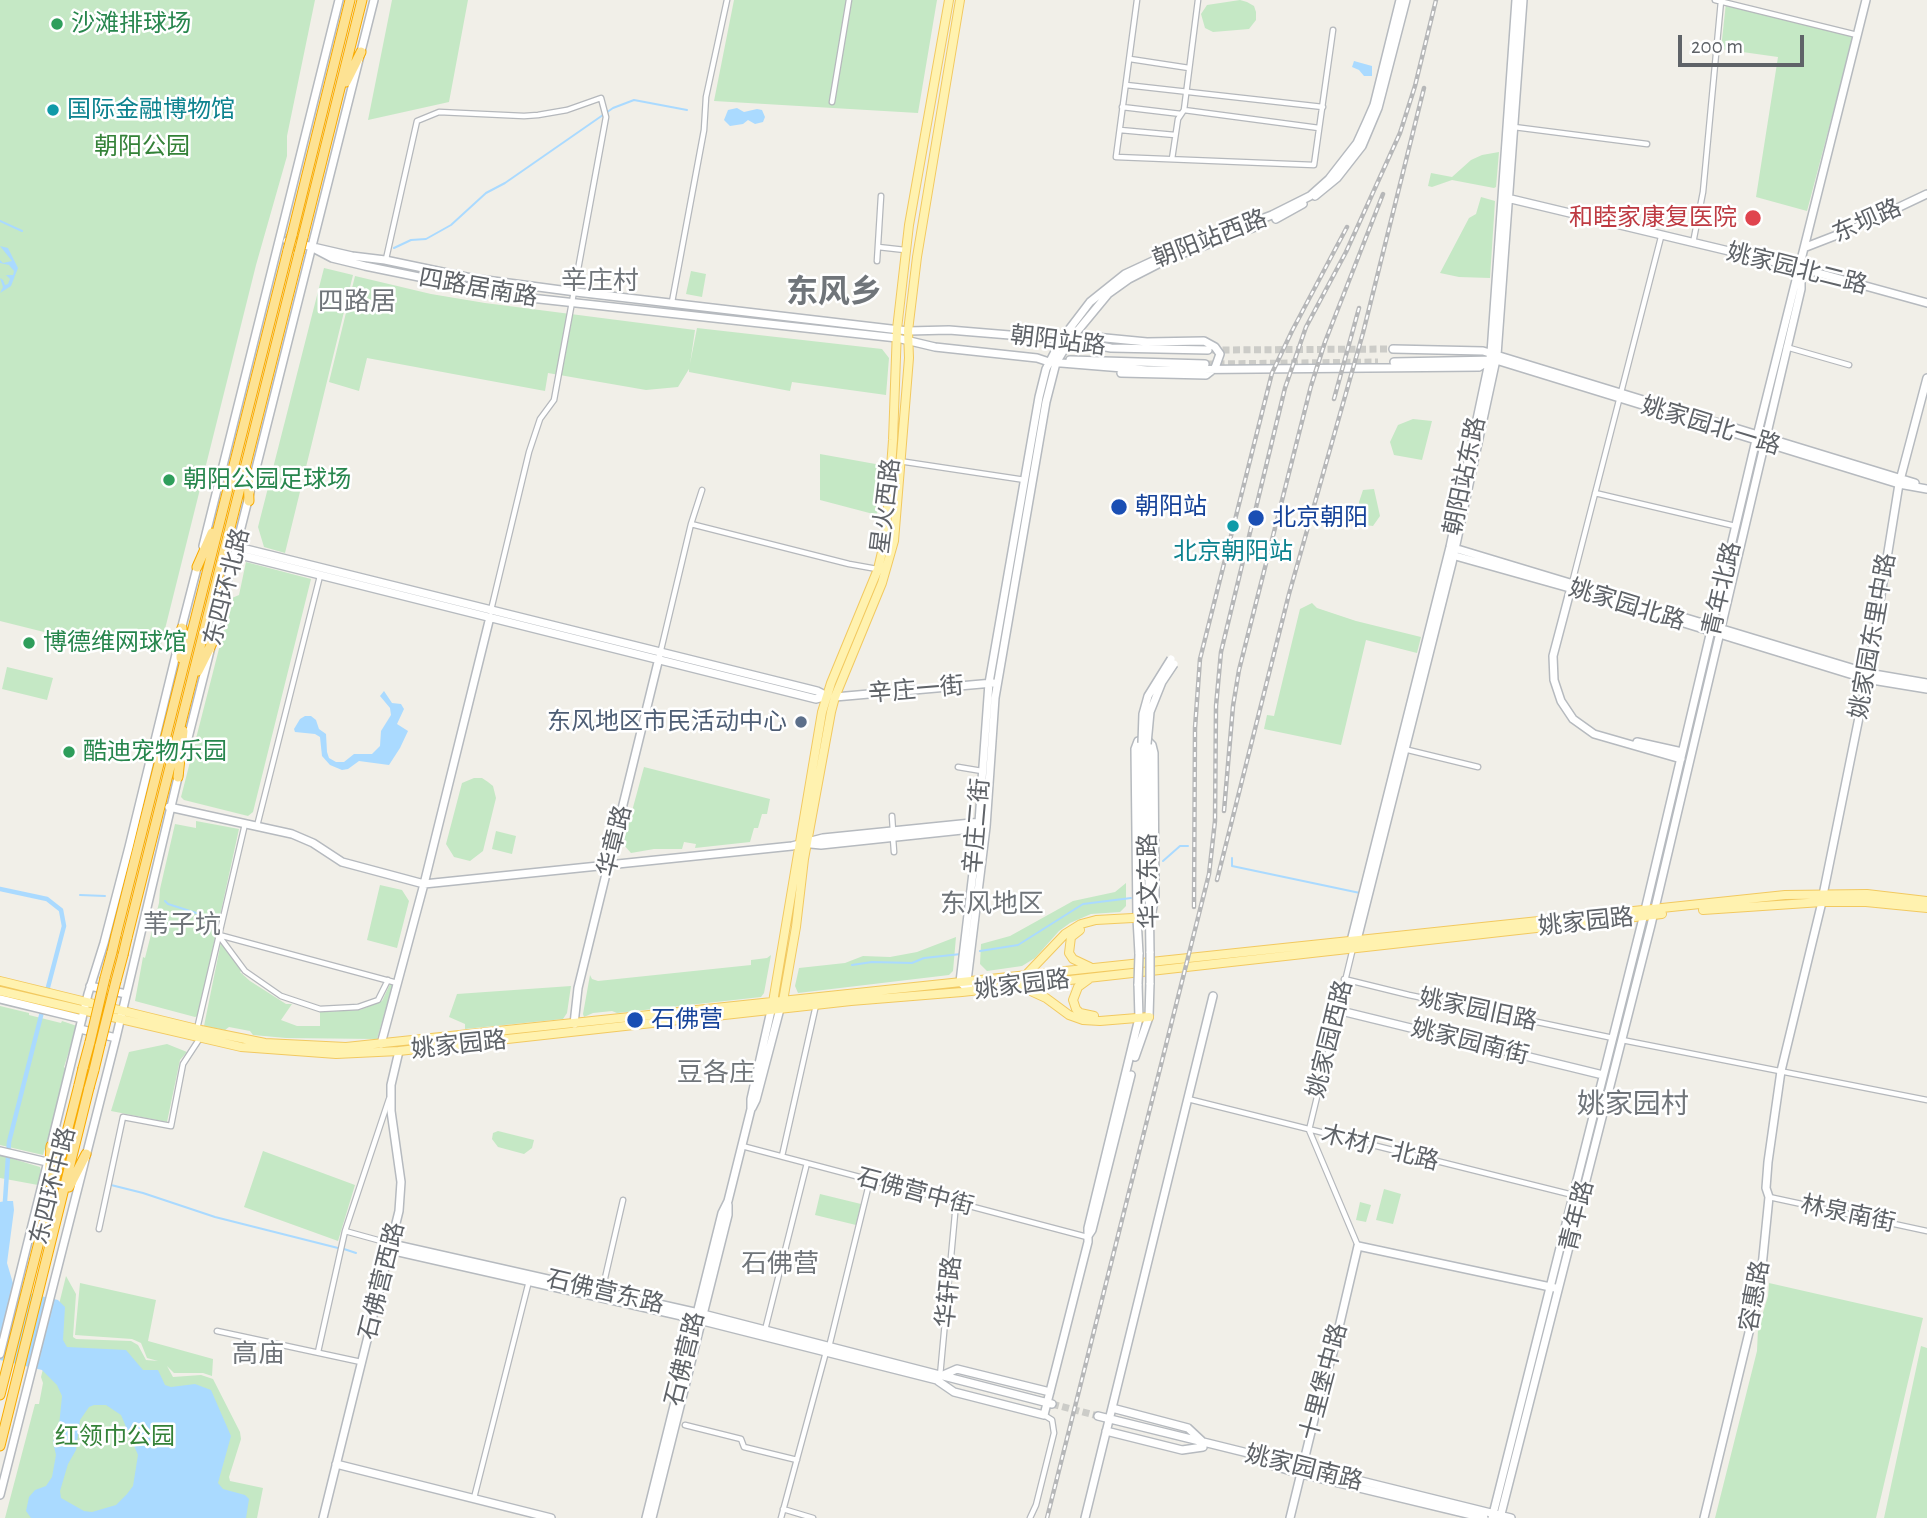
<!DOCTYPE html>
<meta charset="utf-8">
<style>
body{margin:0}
#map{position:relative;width:1927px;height:1518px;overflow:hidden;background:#f1efe8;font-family:"Alegreya Sans",sans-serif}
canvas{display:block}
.scale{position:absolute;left:1678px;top:35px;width:126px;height:32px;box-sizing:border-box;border:4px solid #5f6368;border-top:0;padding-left:9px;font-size:21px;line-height:24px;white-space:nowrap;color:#5f6368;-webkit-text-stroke:5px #fff;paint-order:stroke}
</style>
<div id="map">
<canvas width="1927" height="1518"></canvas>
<div class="scale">200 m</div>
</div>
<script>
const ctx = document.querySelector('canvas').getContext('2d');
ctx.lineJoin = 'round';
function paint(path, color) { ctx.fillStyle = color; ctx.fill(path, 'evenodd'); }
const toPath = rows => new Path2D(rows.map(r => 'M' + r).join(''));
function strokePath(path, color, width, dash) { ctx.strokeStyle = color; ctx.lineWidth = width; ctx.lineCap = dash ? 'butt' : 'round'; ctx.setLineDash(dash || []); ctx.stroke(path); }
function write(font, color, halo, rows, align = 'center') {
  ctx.font = font + ' "Alegreya Sans","Noto Sans SC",sans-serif'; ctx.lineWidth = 5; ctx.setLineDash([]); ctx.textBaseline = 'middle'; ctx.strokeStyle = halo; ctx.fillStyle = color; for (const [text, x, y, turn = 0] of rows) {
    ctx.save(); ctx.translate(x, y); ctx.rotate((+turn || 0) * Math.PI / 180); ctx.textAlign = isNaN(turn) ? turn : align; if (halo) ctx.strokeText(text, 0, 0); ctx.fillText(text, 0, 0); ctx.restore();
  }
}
const green = toPath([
 [0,0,315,0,287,136,287,156,256,265,160,649,90,633,68,638,0,621],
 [392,0,468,0,449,102,368,120],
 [734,0,937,0,918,113,714,101],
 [1240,0,1247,2,1254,6,1256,12,1256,20,1249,29,1213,32,1205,28,1201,14,1207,5],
 [1726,3,1853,37,1807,211,1756,197,1778,57,1721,49],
 [1499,152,1496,187,1494,188,1452,180,1432,187,1428,186,1431,173,1452,177,1471,160,1482,155],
 [1481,197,1495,201,1490,278,1459,277,1440,273,1469,218,1476,214],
 [324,268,353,275,285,553,264,547,258,527],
 [691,271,706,274,702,297,686,294],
 [355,276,431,294,485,303,695,330,690,364,697,328,882,349,889,358,886,395,792,382,790,391,689,372,689,369,678,387,646,390,548,373,545,391,367,358,359,391,329,382],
 [1413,419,1432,421,1422,460,1394,455,1390,442,1398,425],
 [820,454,881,465,877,515,820,500],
 [1374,489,1380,516,1373,526,1365,525,1359,521,1359,502,1363,490],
 [246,562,311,579,253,812,248,816,184,800,181,797,232,598,239,595],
 [1312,603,1317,608,1356,621,1421,637,1417,653,1366,640,1341,745,1264,729,1267,715,1274,716,1300,609],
 [7,667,53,678,47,700,2,689],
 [644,767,770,799,767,814,762,814,758,828,754,828,750,842,695,848,696,844,684,842,682,849,654,849,631,853,623,844],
 [474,778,482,778,488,782,493,786,496,798,483,851,470,861,454,857,446,844,462,783],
 [196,821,239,829,198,1016,195,1017,135,1001,143,957,145,958,159,903,160,889,175,824,196,828],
 [496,831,516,836,512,854,492,849],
 [1126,883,1126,906,1120,912,1091,914,1070,923,1059,931,1035,958,1022,966,987,971,980,964,981,944,1010,936,1073,901,1115,892],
 [380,885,402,890,409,901,397,948,367,940],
 [956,937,953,971,949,975,798,993,795,986,799,968,845,963,863,956,890,957,917,952],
 [221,942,243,970,240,972,250,981,286,1004,292,1004,281,1020,297,1026,320,1026,320,1012,360,1010,382,1001,390,984,393,984,377,1039,286,1038,253,1035,250,1031,229,1027,225,1030,204,1026],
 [771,955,764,993,761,997,617,1013,612,1011,593,1013,584,1017,583,1014,590,975,592,979,598,981,751,965,751,960,767,958],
 [571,986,567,1013,563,1019,465,1029,465,1024,449,1017,457,994],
 [0,1006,29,1013,29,1015,61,1023,62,1021,77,1026,64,1067,67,1070,63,1089,43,1155,0,1145],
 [167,1044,187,1052,180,1060,167,1122,111,1111,129,1052],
 [498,1131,534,1140,532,1148,524,1154,498,1147,492,1139,493,1133],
 [263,1151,355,1185,338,1241,244,1207],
 [0,1155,40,1167,41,1171,38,1185,0,1178],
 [1384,1189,1401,1194,1393,1224,1376,1220],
 [820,1194,861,1204,856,1225,815,1215],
 [1360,1202,1371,1205,1366,1222,1356,1220],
 [66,1276,76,1294,73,1337,76,1339,131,1341,138,1345,146,1360,158,1361,147,1358,141,1343,132,1339,75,1335,80,1283,156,1300,148,1341,213,1359,212,1376,203,1373,174,1373,167,1366,173,1377,201,1375,213,1379,240,1432,241,1439,229,1477,230,1481,263,1488,257,1518,5,1518,35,1404,39,1404,43,1383,41,1377],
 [1769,1283,1923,1318,1876,1518,1715,1518,1757,1351,1758,1329,1768,1296],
 [1921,1346,1927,1348,1927,1518,1884,1518]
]);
const water = toPath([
 [1354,61,1372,66,1372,76,1364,76,1359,70,1352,67],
 [737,108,744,112,757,109,762,110,765,117,763,122,755,124,748,120,743,124,730,126,724,120,728,110],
 [0,246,8,248,18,268,11,286,0,293,3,287,0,278,3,280,5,285,8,284,10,279,6,275,13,275,14,271,9,265,0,263,0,260,3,263,12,261],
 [384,691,392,703,401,704,404,709,397,724,408,731,400,748,389,765,359,761,348,769,342,770,330,765,322,756,320,737,315,734,295,732,294,729,300,719,305,716,311,716,316,720,319,729,326,734,327,752,329,758,336,762,344,762,354,754,372,754,380,746,381,731,391,715,390,708,380,696],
 [5,1201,13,1201,14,1210,7,1263,15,1290,58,1300,65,1307,63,1340,67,1347,126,1350,143,1370,158,1370,165,1385,171,1387,195,1384,211,1390,231,1436,218,1483,223,1489,245,1495,249,1499,246,1518,31,1518,26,1511,29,1497,35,1490,46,1486,52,1477,56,1455,53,1442,59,1426,62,1396,57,1385,42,1370,0,1360,0,1202],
 [94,1405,106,1405,121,1415,138,1455,133,1486,127,1494,116,1505,92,1512,84,1511,61,1498,60,1491,68,1464,76,1450,80,1420,89,1407]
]);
const stream = toPath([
 [0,221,22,231],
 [394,248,411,240,426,239,451,225,486,193,505,183,613,108,634,100,687,110],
 [1232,858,1232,866,1360,893],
 [1163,861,1180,846,1188,846],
 [80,895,105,896],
 [165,901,168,904,215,919,220,918],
 [980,951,1018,945,1083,904,1131,898],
 [852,965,872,962,912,963,924,958,961,954],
 [111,1185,143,1193,215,1217,338,1248],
 [344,1249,356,1253]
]);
const canal = toPath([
 [0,889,47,899,61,910,64,926,47,991],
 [5,1201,9,1142,45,1000]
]);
const secondaryTunnel = toPath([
 [1212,350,1393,349],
 [1207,364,1378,362],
 [1052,1404,1098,1416]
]);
const street = toPath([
 [1137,0,1116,157,1314,165,1333,30],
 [1715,0,1857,35],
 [1130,59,1189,68],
 [1126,85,1323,107],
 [832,102,849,0],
 [1122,107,1181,114],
 [1184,110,1319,128],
 [1514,127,1647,144],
 [1120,130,1175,135],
 [1172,159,1178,119,1184,110,1198,0],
 [1693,243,1703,192,1721,1],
 [878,247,905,250],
 [386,259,417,121,439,112,524,116,538,115,567,110,601,98,606,117,554,400,540,419,529,452,491,610],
 [877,261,881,196],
 [672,302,704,130,706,97,727,0],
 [1786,347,1849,365],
 [899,461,1025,480],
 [1595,493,1735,526],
 [691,524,849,564,877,569],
 [1572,583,1661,237],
 [660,654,691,524,702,490],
 [1404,749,1478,767],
 [958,767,982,771],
 [892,816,893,831],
 [257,826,320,576],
 [893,838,894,852],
 [219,935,397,983],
 [219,936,245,971,281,996,320,1009,358,1007,378,1000,388,980],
 [1353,948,1309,1130,1358,1246],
 [1344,979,1409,995,1613,1038],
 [197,1029,245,824],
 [1622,1040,1927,1100],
 [1188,1099,1573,1195],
 [742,1146,1087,1237],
 [782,1156,816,1005],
 [1769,1197,1927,1231],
 [99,1229,123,1117,171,1126,183,1064,200,1038],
 [345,1231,392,1244],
 [602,1291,623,1200],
 [765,1330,807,1163],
 [217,1331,361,1362],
 [829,1347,870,1180],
 [318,1352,345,1231,389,1099],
 [940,1376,956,1203],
 [685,1425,741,1439,744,1447,797,1460],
 [474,1498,529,1281],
 [783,1509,813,1518],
 [781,1518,826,1352],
 [1030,1518,1036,1505,1054,1433,1052,1420,1044,1415]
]);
const secondary = toPath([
 [1315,196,1337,178,1362,146,1378,108,1406,0],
 [1507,198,1800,268,1927,303],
 [1276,219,1303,204],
 [287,241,352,256,385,260,471,278,576,292,908,331,949,330,1070,340,1111,348,1208,350],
 [1806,247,1855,228,1927,194],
 [313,248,332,258,365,266,512,296,897,338,935,347,1037,358,1049,362,1147,370,1479,367,1490,360],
 [1078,339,1095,337,1147,342,1204,341,1215,347,1220,354,1215,368,1206,375,1121,373],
 [1393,349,1483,351,1915,483],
 [1070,360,1205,364],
 [1394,362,1496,360,1899,484,1927,489],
 [203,546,339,0],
 [238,547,817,691,827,696],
 [1454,548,1868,673,1927,683],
 [236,554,816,699,827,696],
 [1452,555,1573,589,1866,679,1927,689],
 [1572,584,1553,656,1554,680,1561,701,1573,719,1594,734,1681,759],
 [181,630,198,564],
 [835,697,993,683],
 [1637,742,1682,752],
 [1147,744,1150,953],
 [184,754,374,0],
 [169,807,292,834,313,843,342,862,424,884,792,846,823,838,981,822],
 [811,844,821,845,981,828],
 [1823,895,1870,663,1899,484,1927,378],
 [1137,918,1135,749,1138,741,1147,740,1152,745,1154,753,1155,896,1151,917],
 [1357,940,1452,563,1497,355,1523,0],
 [1351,941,1450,547,1491,353,1516,0],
 [1139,954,1137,918,1141,905,1142,743],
 [90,986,126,994],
 [969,987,967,981,986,827,995,698,1046,402,1056,363,1070,340,1108,294,1129,279,1168,259,1255,227],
 [970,991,960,982,979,822,989,683,1039,397,1046,369,1061,340,1090,302,1125,274,1168,254,1272,215,1310,196,1329,179,1357,143,1367,121,1374,105,1400,0],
 [0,999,82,1019],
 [1337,1010,1603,1075],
 [574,1024,578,988,659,658],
 [80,1029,116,1038],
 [381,1044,424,884,490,617],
 [1135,1057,1149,1017,1150,983],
 [752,1108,756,1100,781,1005],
 [50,1149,88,994,104,943,129,847,179,642],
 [0,1151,47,1162],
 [1088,1236,1092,1230,1131,1075],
 [392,1244,703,1314,1052,1404],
 [390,1250,695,1319,937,1380],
 [0,1354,48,1161],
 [941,1376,957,1369,1050,1392],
 [938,1381,954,1392,1044,1415,1088,1242,1088,1228,1139,1018,1138,984],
 [1112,1408,1188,1428,1204,1443],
 [1098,1416,1511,1518],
 [1106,1431,1182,1450,1203,1447],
 [1261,1462,1301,1474,1484,1518],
 [336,1464,551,1518],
 [0,1495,116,1038,179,773],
 [323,1518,399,1211,401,1182,391,1111,391,1085,399,1051],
 [646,1518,722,1213,728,1201,751,1109,751,1099,772,1006],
 [652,1518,728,1215,728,1205],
 [1085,1518,1213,996],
 [1290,1518,1323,1383,1332,1357,1358,1246,1555,1288],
 [1492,1518,1645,910,1756,440,1866,0],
 [1500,1518,1651,925,1801,289,1801,274],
 [1704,1518,1760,1287,1769,1197,1766,1188,1768,1162,1781,1071,1822,902]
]);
const primary = toPath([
 [1703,910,1822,902,1866,902,1927,908],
 [1080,930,1071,937,1069,953,1073,959,1090,967],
 [1025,976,1065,934,1081,924,1096,920,1151,917],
 [1089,979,1078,987,1073,1000,1076,1009,1080,1013,1094,1016],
 [0,981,201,1030,265,1043,346,1047,1785,895,1867,894,1927,901],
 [1022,987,1046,998,1069,1015,1083,1020,1100,1021,1149,1017],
 [0,991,241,1047,336,1054,399,1051,851,1001,962,992,1662,914],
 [783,1001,796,927,804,859,831,712,835,697,882,583,894,541,909,358,908,331,917,257,960,0],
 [773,1002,822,712,831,683,878,569,886,535,893,440,897,329,909,225,949,0]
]);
const highway = toPath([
 [346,82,361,52],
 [292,235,350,0],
 [303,237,362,0],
 [248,472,249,501],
 [197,567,212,533],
 [181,658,182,628],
 [198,671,214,639],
 [178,777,183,731],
 [116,935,288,250],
 [127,938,299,253],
 [105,978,112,952],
 [116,981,123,955],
 [83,1068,90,1042],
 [94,1070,100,1045],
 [49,1182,51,1146],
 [69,1187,86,1154],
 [0,1395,79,1085],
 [0,1446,89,1088]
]);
const rail = toPath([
 [1334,399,1359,308],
 [1224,811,1233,706,1239,670,1311,386,1325,342,1383,194],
 [1217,880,1289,594,1363,333,1424,88],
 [1194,907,1195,728,1200,659,1272,373,1292,331,1347,227],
 [1047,1518,1209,874,1215,821,1216,706,1221,652,1285,388,1306,327,1346,252,1400,133,1415,86,1436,0]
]);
const secondaryBridge = toPath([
 [1142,743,1143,714,1148,696,1171,659],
 [1147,744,1150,712,1162,682,1174,664],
 [1150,983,1150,953],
 [1138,984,1139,954]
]);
const highwayBridge = toPath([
 [288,250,292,235],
 [299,253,303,237],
 [112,952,116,935],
 [123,955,127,938],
 [90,1042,105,978],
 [100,1045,116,981],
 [79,1085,83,1068],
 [89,1088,94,1070]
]);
const markers = [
 [57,24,7,"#2e9e5b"],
 [53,110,7,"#0f9aa8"],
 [1753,218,9,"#e0444e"],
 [169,480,7,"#2e9e5b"],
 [1119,507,9,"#1a4fb4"],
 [1256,518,9,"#1a4fb4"],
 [1233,526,7,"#0f9aa8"],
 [29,643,7,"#2e9e5b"],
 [801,722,7,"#5c6f8a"],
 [69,752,7,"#2e9e5b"],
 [635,1020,9,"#1a4fb4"]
];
const leisureNames = [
 ["沙滩排球场",71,24],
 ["朝阳公园足球场",183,480],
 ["博德维网球馆",43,643],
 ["酷迪宠物乐园",83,752]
];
const cultureNames = [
 ["国际金融博物馆",67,110],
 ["北京朝阳站",1233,552,"center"]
];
const parkNames = [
 ["朝阳公园",142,147],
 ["红领巾公园",115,1437]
];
const healthNames = [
 ["和睦家康复医院",1737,218]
];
const streetNames = [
 ["东坝路",1867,221,-24],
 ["朝阳站西路",1210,239,-21],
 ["姚家园北二路",1797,269,14],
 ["四路居南路",478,288,10],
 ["朝阳站路",1058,341,7],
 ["姚家园北一路",1711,426,17],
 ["朝阳站东路",1465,476,-78],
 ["星火西路",886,506,-83],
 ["东四环北路",227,587,-76],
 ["青年北路",1722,589,-77],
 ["姚家园北路",1627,605,17],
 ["姚家园东里中路",1873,636,-80],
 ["辛庄一街",916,690,-5],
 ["辛庄二街",977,826,-85],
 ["华章路",615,841,-76],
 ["华文东路",1149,881,-91],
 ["姚家园路",1586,922,-6],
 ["姚家园路",1022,985,-7],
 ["姚家园旧路",1478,1010,12],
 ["姚家园西路",1330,1039,-76],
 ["姚家园南街",1470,1042,14],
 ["姚家园路",459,1045,-6],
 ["木材厂北路",1380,1148,14],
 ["东四环中路",53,1186,-76],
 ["石佛营中街",915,1192,15],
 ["林泉南街",1848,1214,12],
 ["青年路",1577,1216,-76],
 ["石佛营西路",382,1281,-76],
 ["石佛营东路",605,1292,13],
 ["华轩路",949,1292,-84],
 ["容惠路",1755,1296,-80],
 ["石佛营路",685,1359,-76],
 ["十里堡中路",1324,1382,-75],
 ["姚家园南路",1304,1468,14]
];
const transitNames = [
 ["朝阳站",1135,507],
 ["北京朝阳",1272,518],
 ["石佛营",651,1020]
];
const serviceNames = [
 ["东风地区市民活动中心",787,722]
];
const neighbourhoodNames = [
 ["辛庄村",600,281],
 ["四路居",357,302],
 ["东风地区",992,904],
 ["苇子坑",182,925],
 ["豆各庄",716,1073],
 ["石佛营",780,1264],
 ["高庙",258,1354]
];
const quarterNames = [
 ["姚家园村",1633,1105]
];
const districtNames = [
 ["东风乡",834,292]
];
paint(green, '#c5e8c5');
paint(water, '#aadaff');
strokePath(stream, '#aadaff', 2);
strokePath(canal, '#aadaff', 4.5);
strokePath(secondaryTunnel, '#ccccc8', 7, [7, 3.5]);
strokePath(street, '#b5b8bc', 7);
strokePath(secondary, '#b6babf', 10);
strokePath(primary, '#f2c960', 10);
strokePath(highway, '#f9ab00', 11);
strokePath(street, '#fff', 4.5);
strokePath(secondary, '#fff', 7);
strokePath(primary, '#fff2af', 8);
strokePath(highway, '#fde293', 9);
strokePath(rail, '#b6b7b8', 4.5);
strokePath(rail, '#fff', 2, [5]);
strokePath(secondaryBridge, '#b6babf', 10, []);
strokePath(highwayBridge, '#f9ab00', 11, []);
strokePath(secondaryBridge, '#fff', 7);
strokePath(highwayBridge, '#fde293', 9);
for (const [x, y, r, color] of markers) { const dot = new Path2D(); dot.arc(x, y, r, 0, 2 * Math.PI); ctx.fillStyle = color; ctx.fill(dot); strokePath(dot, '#fff', 2.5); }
write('24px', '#27864d', '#fff', leisureNames, 'left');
write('24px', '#0d838f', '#fff', cultureNames, 'left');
write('24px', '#348238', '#fff', parkNames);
write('24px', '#be3a42', '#fff', healthNames, 'right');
write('24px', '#5f6368', '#fff', streetNames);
write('24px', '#164399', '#fff', transitNames, 'left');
write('24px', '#4e5e75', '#fff', serviceNames, 'right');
write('26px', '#70757a', '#fff', neighbourhoodNames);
write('28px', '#70757a', '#fff', quarterNames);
write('bold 32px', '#70757a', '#fff', districtNames);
</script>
